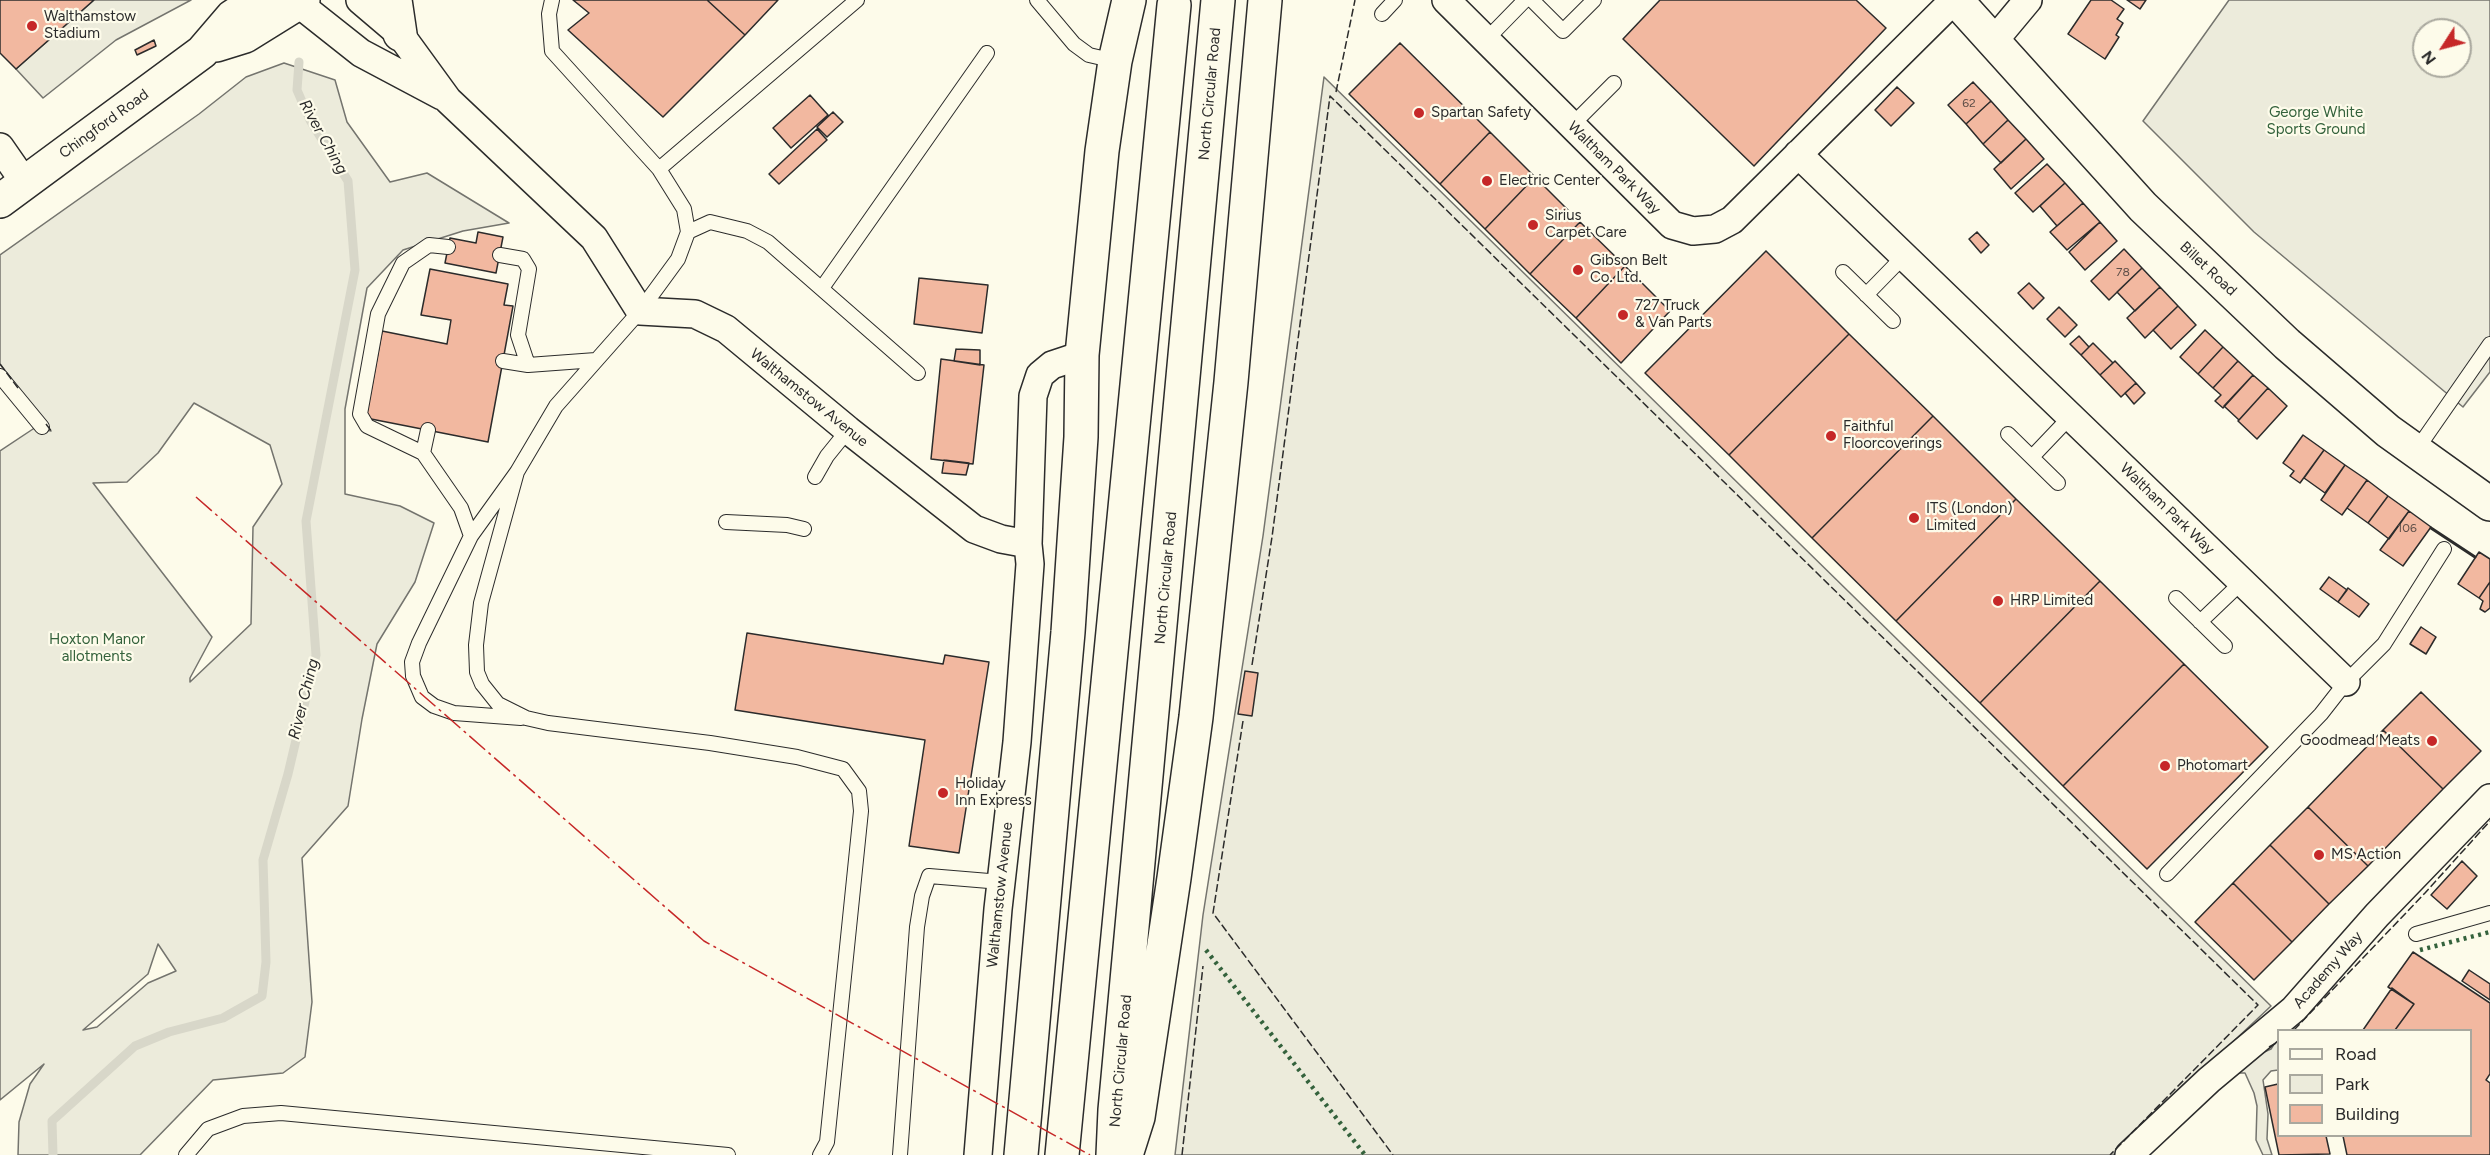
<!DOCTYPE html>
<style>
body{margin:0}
#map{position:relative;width:2490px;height:1155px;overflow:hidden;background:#fdfbea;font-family:Figtree,sans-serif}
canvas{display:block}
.legend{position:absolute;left:2277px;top:1029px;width:195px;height:108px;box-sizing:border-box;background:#fdfbea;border:2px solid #a9a89e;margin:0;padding:8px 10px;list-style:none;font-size:18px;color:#2b2b2b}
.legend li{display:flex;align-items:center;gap:12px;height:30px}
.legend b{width:30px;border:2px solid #a9a89e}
.north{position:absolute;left:2412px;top:18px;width:60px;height:60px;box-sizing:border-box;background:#fdfbea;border:2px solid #a9a89e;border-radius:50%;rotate:234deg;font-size:16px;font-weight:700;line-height:24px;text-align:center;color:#2b2b2b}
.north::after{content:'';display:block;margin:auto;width:21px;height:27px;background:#c62828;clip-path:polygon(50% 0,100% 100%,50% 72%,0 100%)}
</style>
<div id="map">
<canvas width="2490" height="1155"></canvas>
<ul class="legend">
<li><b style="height:8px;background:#fdfbea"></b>Road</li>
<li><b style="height:16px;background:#ecebdb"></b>Park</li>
<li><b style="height:16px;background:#f2b8a0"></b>Building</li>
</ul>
<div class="north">N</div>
</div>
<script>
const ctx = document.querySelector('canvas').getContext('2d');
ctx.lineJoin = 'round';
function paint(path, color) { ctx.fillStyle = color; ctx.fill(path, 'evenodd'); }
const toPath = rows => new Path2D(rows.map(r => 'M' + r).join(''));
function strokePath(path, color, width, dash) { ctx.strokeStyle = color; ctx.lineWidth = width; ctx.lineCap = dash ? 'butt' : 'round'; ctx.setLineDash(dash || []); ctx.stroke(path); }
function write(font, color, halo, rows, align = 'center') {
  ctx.font = font + ' Figtree,sans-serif'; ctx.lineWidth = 4.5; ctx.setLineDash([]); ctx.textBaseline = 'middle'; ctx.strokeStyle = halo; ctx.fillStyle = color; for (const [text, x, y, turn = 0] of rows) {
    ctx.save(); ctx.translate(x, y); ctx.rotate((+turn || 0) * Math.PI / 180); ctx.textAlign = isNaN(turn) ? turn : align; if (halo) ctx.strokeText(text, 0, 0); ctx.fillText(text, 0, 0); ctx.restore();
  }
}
const green = toPath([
 [94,0,191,0,116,40,43,98,16,69,94,0],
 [2229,0,2490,0,2490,372,2463,407,2254,232,2143,121,2229,0],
 [2424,30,2460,30,2460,66,2424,66,2424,30],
 [284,63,335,80,347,122,390,182,427,173,509,223,463,231,403,250,367,288,345,409,345,494,400,506,434,523,415,582,377,644,362,719,348,806,302,858,312,1002,305,1057,283,1073,213,1080,140,1155,18,1155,19,1122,30,1084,44,1064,0,1100,0,451,36,427,51,431,0,364,0,255,199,114,246,77,284,63],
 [194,403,270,445,282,484,253,527,251,624,190,682,190,678,212,637,93,483,127,482,158,453,194,403],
 [158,944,176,971,148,983,97,1027,83,1030,148,974,158,944],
 [1324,77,2271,1006,2113,1155,1175,1155,1203,915,1263,536,1324,77],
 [2278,1038,2278,1070,2271,1071,2263,1080,2268,1114,2267,1139,2272,1155,2263,1155,2256,1140,2257,1106,2254,1093,2245,1073,2238,1073,2234,1070,2244,1061,2271,1049,2278,1038]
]);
const stream = toPath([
 [53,1155,52,1121,135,1046,169,1032,223,1018,262,996,266,962,263,860,288,774,316,655,306,521,355,270,348,181,310,120,297,90,299,62]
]);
const building = toPath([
 [0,0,94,0,16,69,0,53,0,0],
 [573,0,707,0,745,35,663,117,568,30,589,13,573,0],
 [707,0,778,0,745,35,707,0],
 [1660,0,1856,0,1886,28,1754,166,1623,39,1660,0],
 [2091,0,2111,0,2124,9,2117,19,2123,23,2116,35,2119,37,2105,59,2068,34,2091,0],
 [2127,0,2146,0,2140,9,2127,0],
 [154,40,156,46,137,55,135,50,154,40],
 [1400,43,1490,132,1440,184,1349,94,1400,43],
 [1973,82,1991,101,1966,124,1948,105,1973,82],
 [1897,87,1914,103,1891,126,1875,110,1897,87],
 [810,95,828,115,791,148,773,128,810,95],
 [1991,101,2008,120,1983,144,1966,124,1991,101],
 [833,112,843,122,827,137,817,127,833,112],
 [2008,120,2026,139,2001,163,1983,144,2008,120],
 [817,129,827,140,779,184,769,174,817,129],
 [1490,132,1535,177,1485,229,1440,184,1490,132],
 [2026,139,2044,159,2011,189,1994,169,2026,139],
 [2047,164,2065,183,2033,212,2015,193,2047,164],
 [1535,177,1580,222,1530,274,1485,229,1535,177],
 [2065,183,2083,203,2057,226,2040,206,2065,183],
 [2083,203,2100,222,2067,250,2050,232,2083,203],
 [1580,222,1625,266,1576,318,1530,274,1580,222],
 [2100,222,2117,241,2085,270,2069,252,2100,222],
 [478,232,503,237,496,273,445,263,450,238,476,243,478,232],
 [1977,232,1989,245,1981,253,1969,239,1977,232],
 [2124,249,2142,268,2109,300,2091,281,2124,249],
 [1766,251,1849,334,1729,455,1645,373,1766,251],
 [1625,266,1670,311,1621,363,1576,318,1625,266],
 [2142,268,2160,287,2135,311,2117,292,2142,268],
 [430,269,508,284,504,305,513,306,488,442,366,418,382,331,447,344,451,320,421,315,430,269],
 [919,278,988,285,982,333,914,324,919,278],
 [2029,283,2044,298,2033,309,2018,293,2029,283],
 [2160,287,2178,306,2145,338,2127,318,2160,287],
 [2178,306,2196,325,2171,349,2153,330,2178,306],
 [2059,307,2077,325,2065,337,2047,319,2059,307],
 [2205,330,2223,347,2198,374,2180,357,2205,330],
 [1849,334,1933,416,1812,538,1729,455,1849,334],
 [2079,336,2089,347,2081,355,2070,344,2079,336],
 [2093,343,2113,363,2100,375,2081,355,2093,343],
 [2223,347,2238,361,2213,388,2198,374,2223,347],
 [956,349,980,350,980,365,954,361,956,349],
 [941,359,984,365,973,464,931,459,941,359],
 [2115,361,2136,383,2121,397,2100,375,2115,361],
 [2238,361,2253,375,2223,408,2215,401,2221,395,2213,388,2238,361],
 [2253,375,2268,388,2239,420,2224,406,2253,375],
 [2136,383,2145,393,2134,404,2125,393,2136,383],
 [2268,388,2287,406,2257,439,2238,421,2268,388],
 [1933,416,2016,499,1896,621,1812,538,1933,416],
 [2303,435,2324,450,2300,483,2290,476,2294,471,2283,463,2303,435],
 [2324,450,2345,465,2325,493,2304,478,2324,450],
 [944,460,969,463,966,475,942,473,944,460],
 [2345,465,2367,480,2342,515,2321,500,2345,465],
 [2367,480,2388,496,2368,523,2347,508,2367,480],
 [2388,496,2409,511,2389,539,2368,523,2388,496],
 [2016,499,2100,581,1980,703,1896,621,2016,499],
 [2409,511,2431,527,2403,566,2380,550,2409,511],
 [2479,552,2490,559,2490,582,2479,598,2458,584,2479,552],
 [2329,577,2347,590,2338,602,2320,589,2329,577],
 [2100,581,2184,664,2063,786,1980,703,2100,581],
 [2490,582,2490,608,2485,612,2480,609,2483,601,2479,598,2490,582],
 [2348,588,2369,604,2359,617,2338,602,2348,588],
 [2421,627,2436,637,2426,654,2410,644,2421,627],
 [747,633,943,664,945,655,989,662,959,853,909,846,925,740,735,710,747,633],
 [2184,664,2268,747,2147,869,2063,786,2184,664],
 [1245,671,1258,673,1252,716,1238,714,1245,671],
 [2421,692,2481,751,2443,789,2383,730,2421,692],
 [2383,730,2443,789,2368,866,2308,807,2383,730],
 [2308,807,2368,866,2329,904,2270,845,2308,807],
 [2270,845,2329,904,2292,942,2233,883,2270,845],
 [2462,861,2477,876,2447,909,2431,895,2462,861],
 [2233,883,2292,942,2254,980,2195,922,2233,883],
 [2413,952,2490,1003,2490,1074,2486,1080,2490,1083,2490,1155,2347,1155,2343,1136,2470,1136,2470,1030,2395,1030,2414,1004,2388,987,2413,952],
 [2469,970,2490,984,2490,1000,2462,981,2469,970],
 [2392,988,2414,1004,2395,1030,2363,1030,2392,988],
 [2278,1084,2278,1136,2326,1136,2330,1154,2279,1155,2265,1087,2278,1084]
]);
const lane = toPath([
 [1037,0,1074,44,1089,55,1115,61],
 [1532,0,1563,31,1594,0],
 [1382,14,1395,0],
 [1486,40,1525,0],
 [1572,125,1614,83],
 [659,169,857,0],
 [688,232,710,222,747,231,768,242,918,373],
 [500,255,523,259,529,269,518,335,528,365],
 [1843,272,1893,321],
 [822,288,987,53],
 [1866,295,1904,256],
 [503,361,528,365,596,360],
 [0,376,42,427],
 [428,430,423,453,461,508,471,536],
 [2008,434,2058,483],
 [2415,452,2490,344],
 [423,453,367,426,360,414,378,314,403,263,429,245,448,247],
 [2032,457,2071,416],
 [517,472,481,603,476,645,477,672,482,684,498,704,526,718,548,723,710,743,797,757,843,769,859,791,861,811,827,1142,820,1155],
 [815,477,827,456,848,430],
 [726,522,787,525,804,529],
 [2176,598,2225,646],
 [2200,622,2243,581],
 [521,718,454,713,434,706,422,697,413,676,412,662,419,643,471,536,517,472,556,406,640,311,678,259,688,232,684,209,659,169,552,51,549,14,552,0],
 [2167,874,2321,714,2346,682,2384,644,2444,549],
 [2416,934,2490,913],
 [186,1155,208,1129,243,1116,281,1113,728,1155],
 [900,1155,917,927,922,896,929,876,1001,882]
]);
const street = toPath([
 [294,0,361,53,442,96],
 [360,0,400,34,448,100,594,238,640,311,695,314,726,329,848,430,974,529,1001,539,1028,544],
 [1446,0,1672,225,1693,231,1715,229,1732,220,1954,0],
 [1993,42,2028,0],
 [0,147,25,183],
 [1798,154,2346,682],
 [978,1155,998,909,1017,742,1030,564,1028,544,1033,396,1040,375,1052,365,1082,355],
 [2129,1155,2209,1080,2294,1009,2377,915,2490,798]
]);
const secondary = toPath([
 [1956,0,2143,207,2287,344,2388,431,2490,504]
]);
const primary = toPath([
 [395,0,400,34],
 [216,45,245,36,303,0],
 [0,201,202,52,232,17,257,0]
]);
const highway = toPath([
 [1021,1155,1068,632,1081,437,1082,355,1102,151,1115,61,1129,0],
 [1062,1155,1174,5],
 [1113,1155,1115,1110,1218,0],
 [1126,1155,1138,1117,1174,878,1196,717,1231,382,1265,0]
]);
const hedge = toPath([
 [1206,950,1365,1155],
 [2420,950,2490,932]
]);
const fence = toPath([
 [1336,92,1355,0],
 [0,364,18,388],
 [46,424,52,432],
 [1252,665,1272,537,1330,96,2258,1005,2110,1155],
 [1243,721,1213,913,1393,1155],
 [2294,1030,2425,893,2490,821],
 [2269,1047,2278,1042],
 [1182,1155,1203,966]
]);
const wall = toPath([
 [2431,528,2475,557]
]);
const power = toPath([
 [196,497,704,941,1090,1155]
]);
const markers = [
 [32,26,6,"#c62828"],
 [1419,113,6,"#c62828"],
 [1487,181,6,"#c62828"],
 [1533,225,6,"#c62828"],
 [1578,270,6,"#c62828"],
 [1623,315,6,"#c62828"],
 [1831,436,6,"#c62828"],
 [1914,518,6,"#c62828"],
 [1998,601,6,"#c62828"],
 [2432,741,6,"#c62828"],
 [2165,766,6,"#c62828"],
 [943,793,6,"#c62828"],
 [2319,855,6,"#c62828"]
];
const numberNames = [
 ["62",1969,103],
 ["78",2123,272],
 ["106",2407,528]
];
const poiNames = [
 ["Walthamstow",44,17],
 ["Stadium",44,34],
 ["Spartan Safety",1431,113],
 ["Electric Center",1499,181],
 ["Sirius",1545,216],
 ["Carpet Care",1545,233],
 ["Gibson Belt",1590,261],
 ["Co. Ltd.",1590,278],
 ["727 Truck",1635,306],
 ["& Van Parts",1635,323],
 ["Faithful",1843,427],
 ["Floorcoverings",1843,444],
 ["ITS (London)",1926,509],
 ["Limited",1926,526],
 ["HRP Limited",2010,601],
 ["Goodmead Meats",2420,741,"right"],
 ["Photomart",2177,766],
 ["Holiday",955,784],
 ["Inn Express",955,801],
 ["MS Action",2331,855]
];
const streetNames = [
 ["North Circular Road",1210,94,-85],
 ["Chingford Road",104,124,-36],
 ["Waltham Park Way",1614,168,45],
 ["Billet Road",2208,269,43],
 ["Walthamstow Avenue",809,398,39],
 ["Waltham Park Way",2167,509,44],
 ["North Circular Road",1166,578,-85],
 ["Walthamstow Avenue",1000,895,-84],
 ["Academy Way",2328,970,-49],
 ["North Circular Road",1121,1061,-85]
];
const parkNames = [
 ["George White",2316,113],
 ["Sports Ground",2316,130],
 ["Hoxton Manor",97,640],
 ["allotments",97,657]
];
const waterNames = [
 ["River Ching",323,137,61],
 ["River Ching",304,699,-76]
];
paint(green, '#ecebdb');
strokePath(green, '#74746e', 1.5);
strokePath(stream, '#d8d7c9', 9);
paint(building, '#f2b8a0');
strokePath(building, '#2b2b2b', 1.5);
strokePath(lane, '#2b2b2b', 16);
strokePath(street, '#2b2b2b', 30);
strokePath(secondary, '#2b2b2b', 36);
strokePath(primary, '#2b2b2b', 36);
strokePath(highway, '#2b2b2b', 36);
strokePath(lane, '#fdfbea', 14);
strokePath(street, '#fdfbea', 27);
strokePath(secondary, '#fdfbea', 33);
strokePath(primary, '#fdfbea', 33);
strokePath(highway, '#fdfbea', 33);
strokePath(hedge, '#34623c', 4.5, [3, 4.5]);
strokePath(fence, '#2b2b2b', 1.5, [8, 3]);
strokePath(wall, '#2b2b2b', 3);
strokePath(power, '#c62828', 1.5, [21, 4.5, 3, 4.5]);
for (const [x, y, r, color] of markers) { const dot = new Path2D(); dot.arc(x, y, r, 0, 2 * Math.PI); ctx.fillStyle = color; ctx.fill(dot); strokePath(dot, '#fdfbea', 2); }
write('12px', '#5d4e48', null, numberNames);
write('15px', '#2b2b2b', '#fdfbea', poiNames, 'left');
write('15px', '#2b2b2b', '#fdfbea', streetNames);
write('15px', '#34623c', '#fdfbea', parkNames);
write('italic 16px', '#2b2b2b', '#fdfbea', waterNames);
</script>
